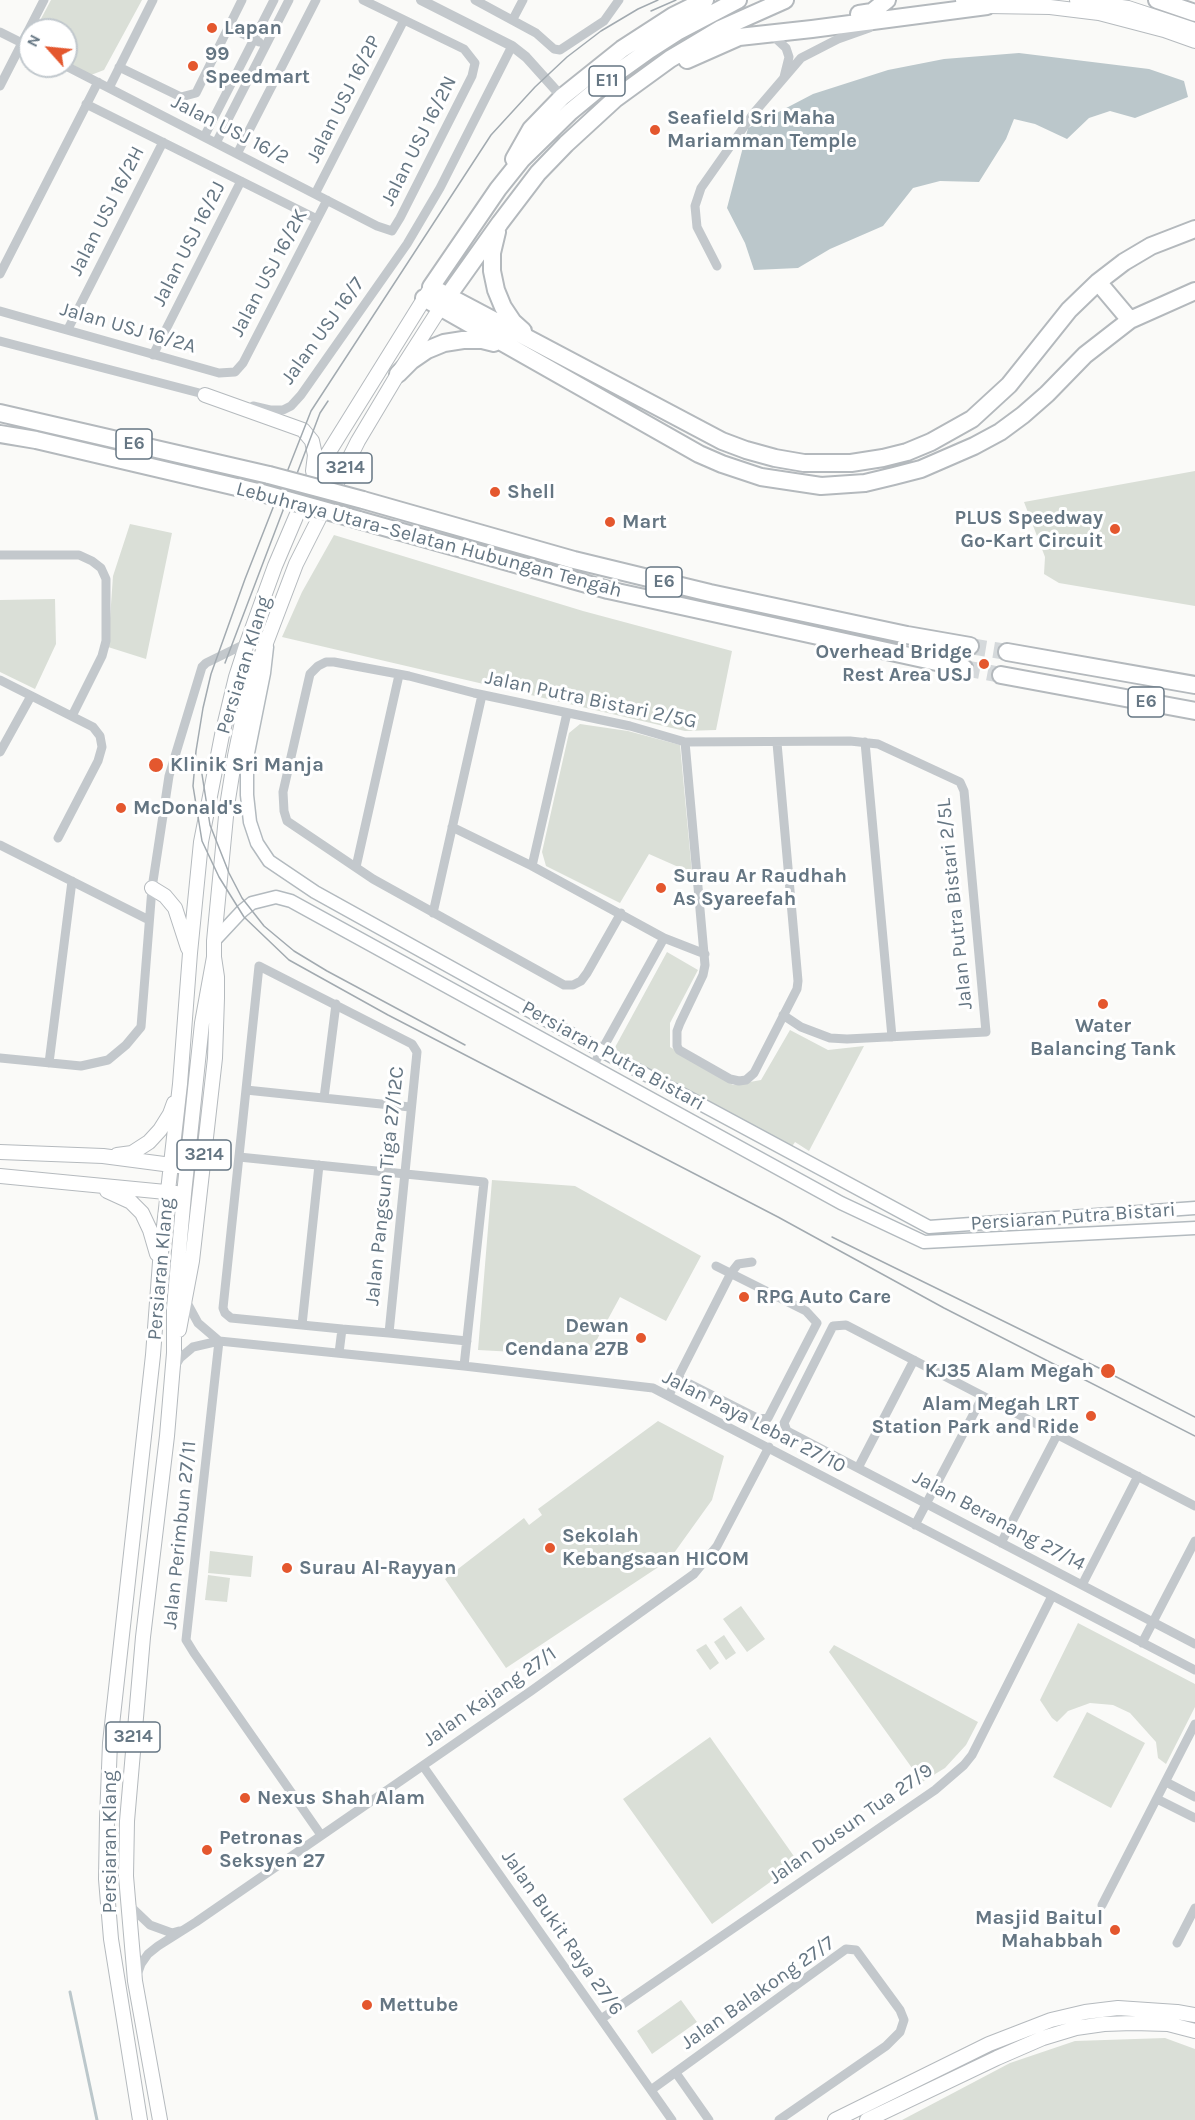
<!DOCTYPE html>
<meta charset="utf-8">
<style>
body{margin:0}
#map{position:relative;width:1195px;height:2120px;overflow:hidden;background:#fafaf8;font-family:Karla,sans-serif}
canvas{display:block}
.north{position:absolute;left:18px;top:18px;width:60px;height:60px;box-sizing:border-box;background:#fff;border:2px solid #c1c8cd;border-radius:50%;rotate:297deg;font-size:16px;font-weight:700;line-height:24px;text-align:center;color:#657683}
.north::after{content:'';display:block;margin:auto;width:21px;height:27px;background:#e4572e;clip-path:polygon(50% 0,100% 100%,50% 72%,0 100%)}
</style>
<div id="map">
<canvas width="1195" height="2120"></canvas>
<div class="north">N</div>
</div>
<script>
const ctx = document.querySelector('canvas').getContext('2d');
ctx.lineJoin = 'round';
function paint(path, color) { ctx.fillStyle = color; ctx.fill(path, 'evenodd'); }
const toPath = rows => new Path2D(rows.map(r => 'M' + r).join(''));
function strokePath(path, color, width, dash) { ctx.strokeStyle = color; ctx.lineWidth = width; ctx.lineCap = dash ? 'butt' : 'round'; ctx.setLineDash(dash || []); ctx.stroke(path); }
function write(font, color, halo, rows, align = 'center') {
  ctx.font = font + ' Karla,sans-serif'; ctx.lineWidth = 6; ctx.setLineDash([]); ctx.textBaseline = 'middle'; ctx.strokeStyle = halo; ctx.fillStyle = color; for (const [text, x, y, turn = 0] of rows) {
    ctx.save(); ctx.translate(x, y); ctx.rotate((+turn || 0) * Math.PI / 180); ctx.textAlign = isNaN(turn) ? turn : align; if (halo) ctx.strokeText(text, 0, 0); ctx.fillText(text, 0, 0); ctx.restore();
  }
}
const green = toPath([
 [51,0,142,0,104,70,91,75,66,61,66,30,35,30],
 [1195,471,1195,606,1059,583,1044,574,1045,557,1024,502],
 [130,524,172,533,146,659,108,647,113,576],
 [334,535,583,611,732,651,716,730,685,731,282,637,302,592],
 [55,599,56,644,35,689,0,672,0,600],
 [580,724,628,731,680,745,692,873,649,854,620,903,546,866,542,852,569,733],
 [667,952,698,970,670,1023,670,1047,733,1085,761,1080,790,1030,828,1050,864,1046,809,1151,795,1142,791,1148,613,1051],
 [492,1180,575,1186,701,1256,666,1321,620,1297,588,1356,478,1350],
 [658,1421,724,1456,712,1500,669,1560,506,1668,445,1579,524,1518,529,1525,542,1515,538,1509],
 [210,1551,253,1556,251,1577,208,1573],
 [208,1575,230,1578,227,1602,205,1600],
 [741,1606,765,1639,747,1652,723,1619],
 [1078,1623,1195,1684,1195,1707,1166,1764,1158,1758,1156,1742,1130,1713,1113,1705,1090,1703,1068,1711,1057,1722,1052,1718,1040,1700],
 [724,1635,736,1653,726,1660,714,1642],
 [706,1644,719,1663,710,1670,696,1650],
 [834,1645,978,1722,966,1745,945,1768,922,1782,829,1652],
 [1087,1712,1145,1743,1111,1808,1053,1777],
 [710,1737,798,1862,712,1924,623,1799],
 [681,2000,697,2022,652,2054,637,2031],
 [1165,2038,1195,2049,1195,2120,902,2120,1010,2063,1075,2041]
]);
const water = toPath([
 [1019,53,1149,69,1184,81,1188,97,1135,118,1110,111,1089,118,1067,139,1035,124,1014,119,1006,139,979,182,940,181,913,188,883,226,830,249,798,268,754,270,745,243,727,208,748,128,813,94,888,70,944,59]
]);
const stream = toPath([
 [70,1992,97,2120]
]);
const motorwayTunnel = toPath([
 [970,646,1007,652],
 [964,668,1001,675]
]);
const minor = toPath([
 [475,0,536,33,554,49,560,50,604,21,619,0],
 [513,19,523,0],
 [229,27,259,42],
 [0,32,30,47],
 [770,33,786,48,789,57,784,77],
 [66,66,377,226,392,231,400,218,472,76,475,63,464,49,363,0],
 [119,67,181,97,196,93,242,0],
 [0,86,44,0],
 [109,88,153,0],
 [86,104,317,219],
 [204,137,274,0],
 [216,143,289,0],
 [237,154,316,0],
 [315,194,404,20],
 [717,266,697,227,695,206,701,188,753,114,801,58,838,39,869,28],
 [0,274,98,82],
 [0,311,219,373,235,372,243,363,327,200],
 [68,329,163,142],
 [0,341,211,396],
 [153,355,241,181],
 [253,406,270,410,283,410,291,406,301,395,407,244,440,188,512,46],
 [0,555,79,555,92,561,101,568,106,579,106,641,102,656,72,716],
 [0,680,93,727,100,736,102,747,98,761,58,838],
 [685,742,705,965,703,975,680,1023,677,1031,677,1046,679,1050,730,1079,739,1081,746,1080,754,1073,797,989,798,981,777,743],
 [865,742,892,1037],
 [0,752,31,696],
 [452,827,532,866,664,938,705,954],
 [0,845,149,920],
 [532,866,567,713],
 [356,867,399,675],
 [433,913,482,695],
 [621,913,587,973,581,981,573,985,564,985,373,879,287,821,284,811,283,792,310,674,318,666,326,662,334,662,409,676,474,693,630,726,685,742,850,741,878,744,960,782,964,791,986,1032,847,1039,830,1038,801,1027,783,1015],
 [0,1058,81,1066,108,1060,126,1045,141,1027,152,888,169,776,202,667,206,663,247,643],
 [49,1063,72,881],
 [593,1066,664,938],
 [246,1090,410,1107],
 [324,1098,336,1004],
 [239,1157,484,1182,464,1366],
 [186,1301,198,1323,219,1341],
 [302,1325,319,1165],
 [389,1333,417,1052,412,1044,259,966,223,1308,225,1313,231,1318,342,1329,389,1333,467,1341],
 [219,1341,186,1640,194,1653,321,1835],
 [339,1353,342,1329],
 [175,1366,180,1358,193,1347,219,1341,464,1366,653,1388,1195,1670],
 [678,1378,759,1419,768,1418,817,1323,806,1311,716,1266],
 [669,1395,731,1273,738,1264,752,1262],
 [858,1468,914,1360],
 [1195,1506,846,1325,833,1326,784,1423,787,1431,1195,1644],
 [915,1525,983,1396],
 [1001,1543,1057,1435],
 [1082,1585,1138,1476],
 [1142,1643,1195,1541],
 [423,1766,672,2120],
 [1166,1782,1195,1797],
 [1157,1799,1195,1818],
 [1102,1905,1195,1724],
 [130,1906,150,1925,172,1933,179,1931],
 [1177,1943,1195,1908],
 [137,1975,141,1964,148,1954,158,1946,196,1922,531,1691,694,1574,717,1546,769,1447],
 [601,2019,935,1790,964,1765,972,1755,1052,1596],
 [676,2073,709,2120],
 [651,2090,846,1949,856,1950,900,2010,904,2020,900,2032,886,2046,779,2120]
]);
const tertiary = toPath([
 [421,0,512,46,526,57,562,97]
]);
const secondary = toPath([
 [267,647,264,673,247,758,247,795,250,822,257,843,269,861,315,892,600,1050,929,1227,1195,1208],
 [214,941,242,911,252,903,276,897,291,901,841,1203,924,1242,1195,1228]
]);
const primary = toPath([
 [963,0,987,6,1050,7,1099,13,1164,30,1195,41],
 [1077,0,1128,8,1195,30],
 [205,395,303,430,312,441,315,455,313,471],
 [152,888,165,896,175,908,188,948],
 [0,1152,103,1156,179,1166],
 [117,1155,132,1153,149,1142,160,1130,170,1114,174,1103],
 [0,1176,176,1193],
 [107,1191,131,1202,142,1213,150,1230,157,1254],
 [179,1330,192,1261,215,1058,217,998,217,977,214,957,214,941,227,806,235,756,244,712,255,672,296,564,358,441,398,374,446,299],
 [140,2120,111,1939,106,1879,107,1819,110,1743,153,1355,160,1262,180,1084,190,953,201,842,222,735,236,677,247,643,275,566,312,479,429,291],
 [160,2120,135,1981,126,1876,127,1821,143,1637,167,1436,174,1353,174,1308,184,1194,202,1023,214,957],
 [835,2120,989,2044,1051,2020,1085,2012,1118,2008,1177,2012,1195,2015],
 [867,2120,997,2058,1043,2038,1076,2028,1104,2024,1133,2023,1168,2024,1195,2031]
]);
const motorway = toPath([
 [738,0,677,32,649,50,621,70,570,112,522,159,498,189,431,287,722,441,746,450,775,458,804,463,851,463,883,458,907,452,931,442,972,419,1009,385,1069,310,1098,282,1124,262,1151,246,1195,229],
 [1157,0,1195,13],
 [859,14,872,12,887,0],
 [687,60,739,37,812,29,987,6],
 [514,159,531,129,562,97,622,49,673,16,705,0],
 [497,232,492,253,492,271,496,290,503,307,513,322,523,331],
 [1098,282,1130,320],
 [448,296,500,223,538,173,566,144,615,99,670,59,692,46,720,29,785,0],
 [424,298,699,454,722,464,761,477,821,486,865,483,894,476,921,469,974,446,1000,432,1023,415,1047,394,1085,355,1130,320,1195,291],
 [398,374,411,361,427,350,444,343,463,340,482,340,494,343],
 [0,413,269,475],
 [0,434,36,440,262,493],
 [363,500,574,560,710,593,907,635,970,646],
 [359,520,608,590,964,668],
 [1007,652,1195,685],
 [1001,675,1195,711]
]);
const tram = toPath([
 [658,0,638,9,601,31,567,57,535,87,491,135,311,411,245,579,211,674,203,708,196,751,193,786,202,841,219,877,244,917,289,960,388,1015,778,1217,944,1308,1195,1436],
 [651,11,676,0],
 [225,663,320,413,328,401],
 [203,759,201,768,210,825,229,873,242,898,264,926,294,951,327,971,465,1045],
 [832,1237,1101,1369,1195,1417]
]);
const motorwayBridge = toPath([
 [269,475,363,500],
 [262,493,359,520]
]);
const markers = [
 [212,28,6,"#e4572e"],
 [193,66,6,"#e4572e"],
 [655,130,6,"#e4572e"],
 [495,492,6,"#e4572e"],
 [610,522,6,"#e4572e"],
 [1115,529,6,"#e4572e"],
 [984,664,6,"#e4572e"],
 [156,765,8,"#e4572e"],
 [121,808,6,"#e4572e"],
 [661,888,6,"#e4572e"],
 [1103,1004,6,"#e4572e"],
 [744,1297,6,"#e4572e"],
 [641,1338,6,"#e4572e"],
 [1108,1371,8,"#e4572e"],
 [1091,1416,6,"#e4572e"],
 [550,1548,6,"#e4572e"],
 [287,1568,6,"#e4572e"],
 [245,1798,6,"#e4572e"],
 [207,1850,6,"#e4572e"],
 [1115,1930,6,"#e4572e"],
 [367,2005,6,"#e4572e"]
];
const shields = [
 [607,81,36],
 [134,444,36],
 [345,468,54],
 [664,582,36],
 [1146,702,36],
 [204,1155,54],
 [133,1737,54]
];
const shieldNames = [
 ["E11",607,81],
 ["E6",134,444],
 ["3214",345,468],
 ["E6",664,582],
 ["E6",1146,702],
 ["3214",204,1155],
 ["3214",133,1737]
];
const poiNames = [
 ["Lapan",224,28],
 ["99",205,54],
 ["Speedmart",205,77],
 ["Seafield Sri Maha",667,118],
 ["Mariamman Temple",667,141],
 ["Shell",507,492],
 ["PLUS Speedway",1103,518,"right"],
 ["Go-Kart Circuit",1103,541,"right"],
 ["Mart",622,522],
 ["Overhead Bridge",972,652,"right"],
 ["Rest Area USJ",972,675,"right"],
 ["Klinik Sri Manja",170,765],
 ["McDonald's",133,808],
 ["Surau Ar Raudhah",673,876],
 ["As Syareefah",673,899],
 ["Water",1103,1026,"center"],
 ["Balancing Tank",1103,1049,"center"],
 ["RPG Auto Care",756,1297],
 ["Dewan",629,1326,"right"],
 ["Cendana 27B",629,1349,"right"],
 ["KJ35 Alam Megah",1094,1371,"right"],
 ["Alam Megah LRT",1079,1404,"right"],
 ["Station Park and Ride",1079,1427,"right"],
 ["Sekolah",562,1536],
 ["Kebangsaan HICOM",562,1559],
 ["Surau Al-Rayyan",299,1568],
 ["Nexus Shah Alam",257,1798],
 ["Petronas",219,1838],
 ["Seksyen 27",219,1861],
 ["Masjid Baitul",1103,1918,"right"],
 ["Mahabbah",1103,1941,"right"],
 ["Mettube",379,2005]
];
const streetNames = [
 ["Jalan USJ 16/2P",344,99,-63],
 ["Jalan USJ 16/2",230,130,27],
 ["Jalan USJ 16/2N",419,141,-63],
 ["Jalan USJ 16/2H",107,211,-63],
 ["Jalan USJ 16/2J",189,244,-63],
 ["Jalan USJ 16/2K",269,273,-62],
 ["Jalan USJ 16/2A",128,328,16],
 ["Jalan USJ 16/7",323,331,-54],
 ["Lebuhraya Utara–Selatan Hubungan Tengah",429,540,15],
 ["Persiaran Klang",244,665,-73],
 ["Jalan Putra Bistari 2/5G",591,700,12],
 ["Jalan Putra Bistari 2/5L",955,904,-96],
 ["Persiaran Putra Bistari",613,1056,29],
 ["Jalan Pangsun Tiga 27/12C",385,1186,-84],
 ["Persiaran Putra Bistari",1073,1217,-4],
 ["Persiaran Klang",161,1269,-85],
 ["Jalan Paya Lebar 27/10",754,1422,27],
 ["Jalan Beranang 27/14",999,1521,28],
 ["Jalan Perimbun 27/11",180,1535,-84],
 ["Jalan Kajang 27/1",490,1697,-35],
 ["Jalan Dusun Tua 27/9",851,1824,-35],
 ["Persiaran Klang",110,1842,-90],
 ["Jalan Bukit Raya 27/6",562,1933,55],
 ["Jalan Balakong 27/7",758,1993,-35]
];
paint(green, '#dadfd7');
paint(water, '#bbc7cb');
strokePath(stream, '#bbc7cb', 3);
strokePath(motorwayTunnel, '#d5d9db', 16, [16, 8]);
strokePath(secondary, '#b3babf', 15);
strokePath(primary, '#b5babe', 16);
strokePath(motorway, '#b4b9bd', 20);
strokePath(minor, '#c3c8cc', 9);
strokePath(tertiary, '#c3c8cc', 10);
strokePath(secondary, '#fff', 12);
strokePath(primary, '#fff', 14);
strokePath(motorway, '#fff', 16);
strokePath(tram, '#a2aab0', 1.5);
strokePath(motorwayBridge, '#b4b9bd', 20, []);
strokePath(motorwayBridge, '#fff', 16);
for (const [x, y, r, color] of markers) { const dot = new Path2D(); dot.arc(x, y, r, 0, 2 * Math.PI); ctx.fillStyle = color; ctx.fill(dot); strokePath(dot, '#fff', 2); }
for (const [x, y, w] of shields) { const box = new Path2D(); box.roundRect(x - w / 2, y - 15, w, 30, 4.5); ctx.fillStyle = '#fff'; ctx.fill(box); strokePath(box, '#657683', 1.5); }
write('bold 18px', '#657683', null, shieldNames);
write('bold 20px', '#657683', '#fff', poiNames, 'left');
write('20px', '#657683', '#fff', streetNames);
</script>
